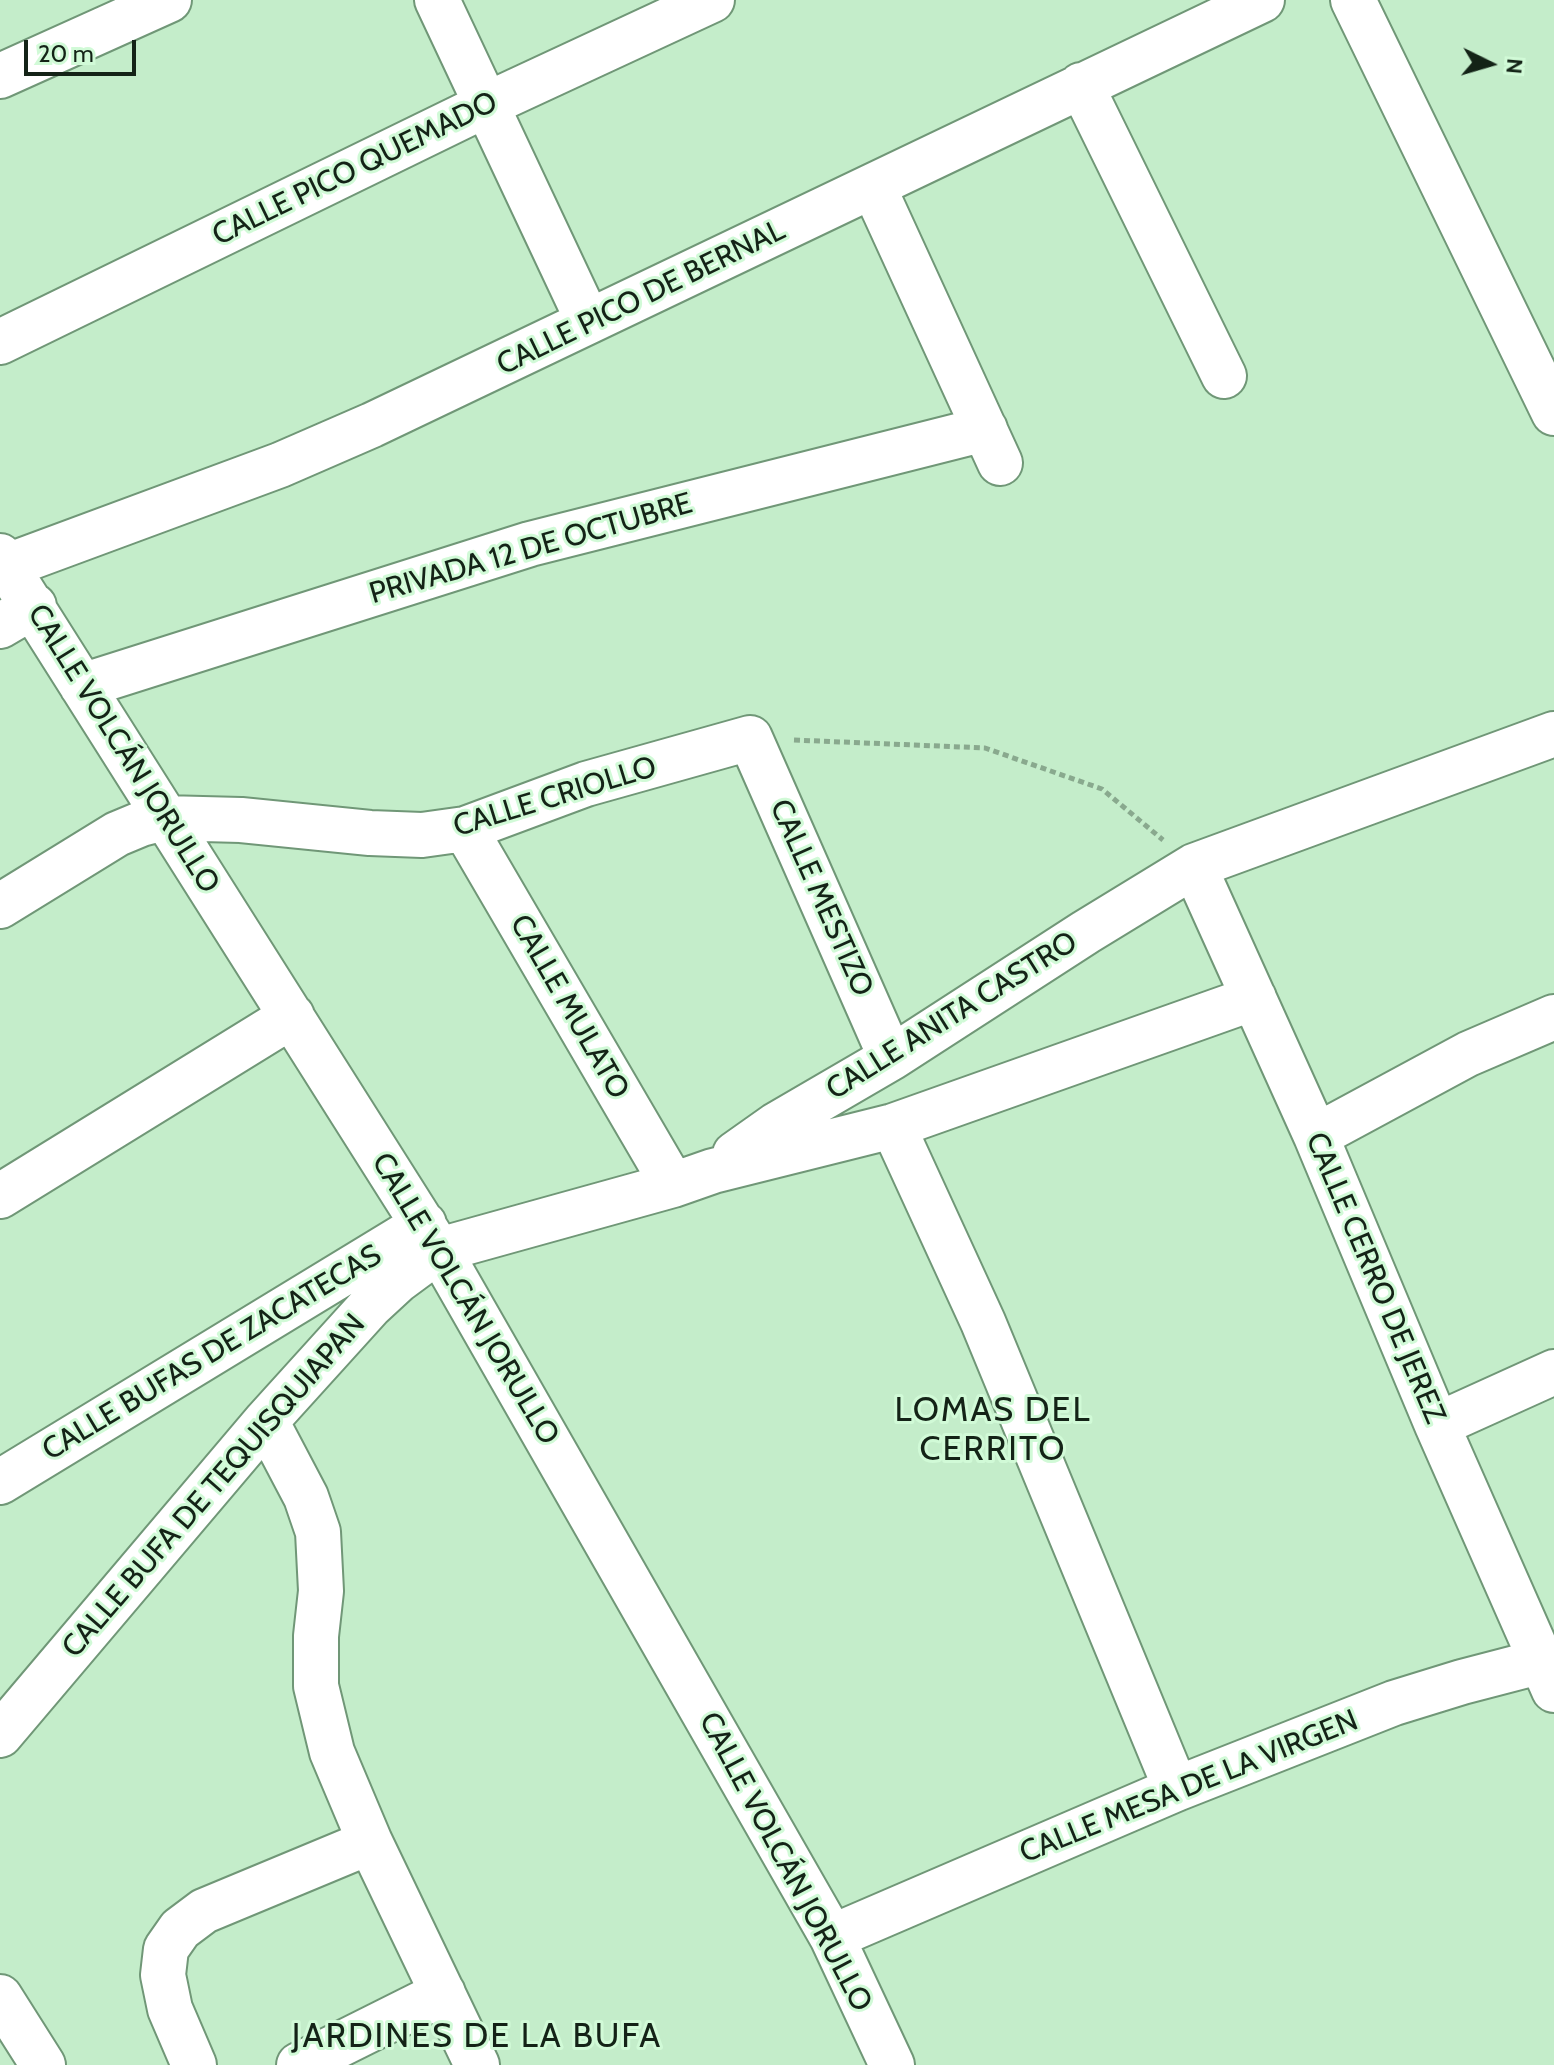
<!DOCTYPE html>
<meta charset="utf-8">
<style>
body{margin:0}
#map{position:relative;width:1554px;height:2065px;overflow:hidden;background:#c4edca;font-family:Cabin,sans-serif}
canvas{display:block}
.north{position:absolute;left:1450px;top:24px;width:80px;height:80px;-webkit-text-stroke:6px #d1fad7;paint-order:stroke;rotate:95deg;font-size:22px;font-weight:700;line-height:32px;text-align:center;color:#142317}
.north::after{content:'';display:block;margin:auto;width:28px;height:36px;background:#142317;clip-path:polygon(50% 0,100% 100%,50% 72%,0 100%)}
.scale{position:absolute;left:24px;top:40px;width:112px;height:36px;box-sizing:border-box;border:4px solid #142317;border-top:0;padding-left:10px;font-size:24px;line-height:28px;white-space:nowrap;color:#142317;-webkit-text-stroke:6px #d1fad7;paint-order:stroke}
</style>
<div id="map">
<canvas width="1554" height="2065"></canvas>
<div class="north">N</div>
<div class="scale">20 m</div>
</div>
<script>
const ctx = document.querySelector('canvas').getContext('2d');
ctx.lineJoin = 'round';
const toPath = rows => new Path2D(rows.map(r => 'M' + r).join(''));
function strokePath(path, color, width, dash) { ctx.strokeStyle = color; ctx.lineWidth = width; ctx.lineCap = dash ? 'butt' : 'round'; ctx.setLineDash(dash || []); ctx.stroke(path); }
function write(font, color, halo, rows, align = 'center') {
  ctx.font = font + ' Cabin,sans-serif'; ctx.lineWidth = 6; ctx.setLineDash([]); ctx.textBaseline = 'middle'; ctx.strokeStyle = halo; ctx.fillStyle = color; for (const [text, x, y, turn = 0] of rows) {
    ctx.save(); ctx.translate(x, y); ctx.rotate((+turn || 0) * Math.PI / 180); ctx.textAlign = isNaN(turn) ? turn : align; if (halo) ctx.strokeText(text, 0, 0); ctx.fillText(text, 0, 0); ctx.restore();
  }
}
const path = toPath([
 [794,740,985,748,1102,789,1163,840]
]);
const minor = toPath([
 [437,0,588,321],
 [1353,0,1554,413],
 [0,76,169,0],
 [1081,85,1224,376],
 [873,186,1000,463],
 [0,342,488,104,712,0],
 [0,556,439,1250,832,1937,892,2065],
 [7,566,280,465,372,425,1262,0],
 [0,626,34,606],
 [82,686,530,544,985,429],
 [465,829,673,1185],
 [1194,866,1316,1136,1437,1425,1554,1690],
 [0,906,117,834,141,824,164,818,241,820,370,833,422,835,465,829,586,784,750,738,891,1058],
 [893,1126,983,1322,1176,1789],
 [1316,1136,1468,1054,1554,1017],
 [735,1154,776,1125,891,1058,1086,932,1194,866,1554,734],
 [0,1196,292,1016],
 [266,1421,306,1497,318,1532,321,1591,316,1636,316,1686,332,1752,370,1842,477,2065],
 [1437,1425,1554,1372],
 [0,1482,424,1224],
 [0,1735,266,1421,371,1305,397,1281,439,1250,673,1185,713,1171,893,1126,1254,998],
 [832,1937,1176,1789,1394,1703,1462,1682,1554,1658],
 [0,1997,43,2065],
 [194,2065,170,2009,163,1975,166,1949,180,1929,204,1911,370,1842],
 [299,2065,443,1993]
]);
const streetNames = [
 ["CALLE PICO QUEMADO",355,169,-26],
 ["CALLE PICO DE BERNAL",641,298,-26],
 ["PRIVADA 12 DE OCTUBRE",531,549,-16],
 ["CALLE VOLCÁN JORULLO",123,749,58],
 ["CALLE CRIOLLO",555,797,-17],
 ["CALLE MESTIZO",821,898,66],
 ["CALLE MULATO",569,1007,60],
 ["CALLE ANITA CASTRO",952,1016,-32],
 ["CALLE CERRO DE JEREZ",1375,1278,67],
 ["CALLE VOLCÁN JORULLO",465,1299,59],
 ["CALLE BUFAS DE ZACATECAS",212,1353,-31],
 ["CALLE BUFA DE TEQUISQUIAPAN",214,1486,-49],
 ["CALLE MESA DE LA VIRGEN",1189,1787,-22],
 ["CALLE VOLCÁN JORULLO",785,1862,62]
];
const quarterNames = [
 ["LOMAS DEL",993,1411],
 ["CERRITO",993,1450],
 ["JARDINES DE LA BUFA",477,2037]
];
strokePath(minor, '#709777', 48);
strokePath(path, '#89a98e', 5, [6, 4]);
strokePath(minor, '#fff', 44);
write('30px', '#142317', '#d1fad7', streetNames);
ctx.letterSpacing = '2px';
write('34px', '#142317', '#d1fad7', quarterNames);
ctx.letterSpacing = '0px';
</script>
